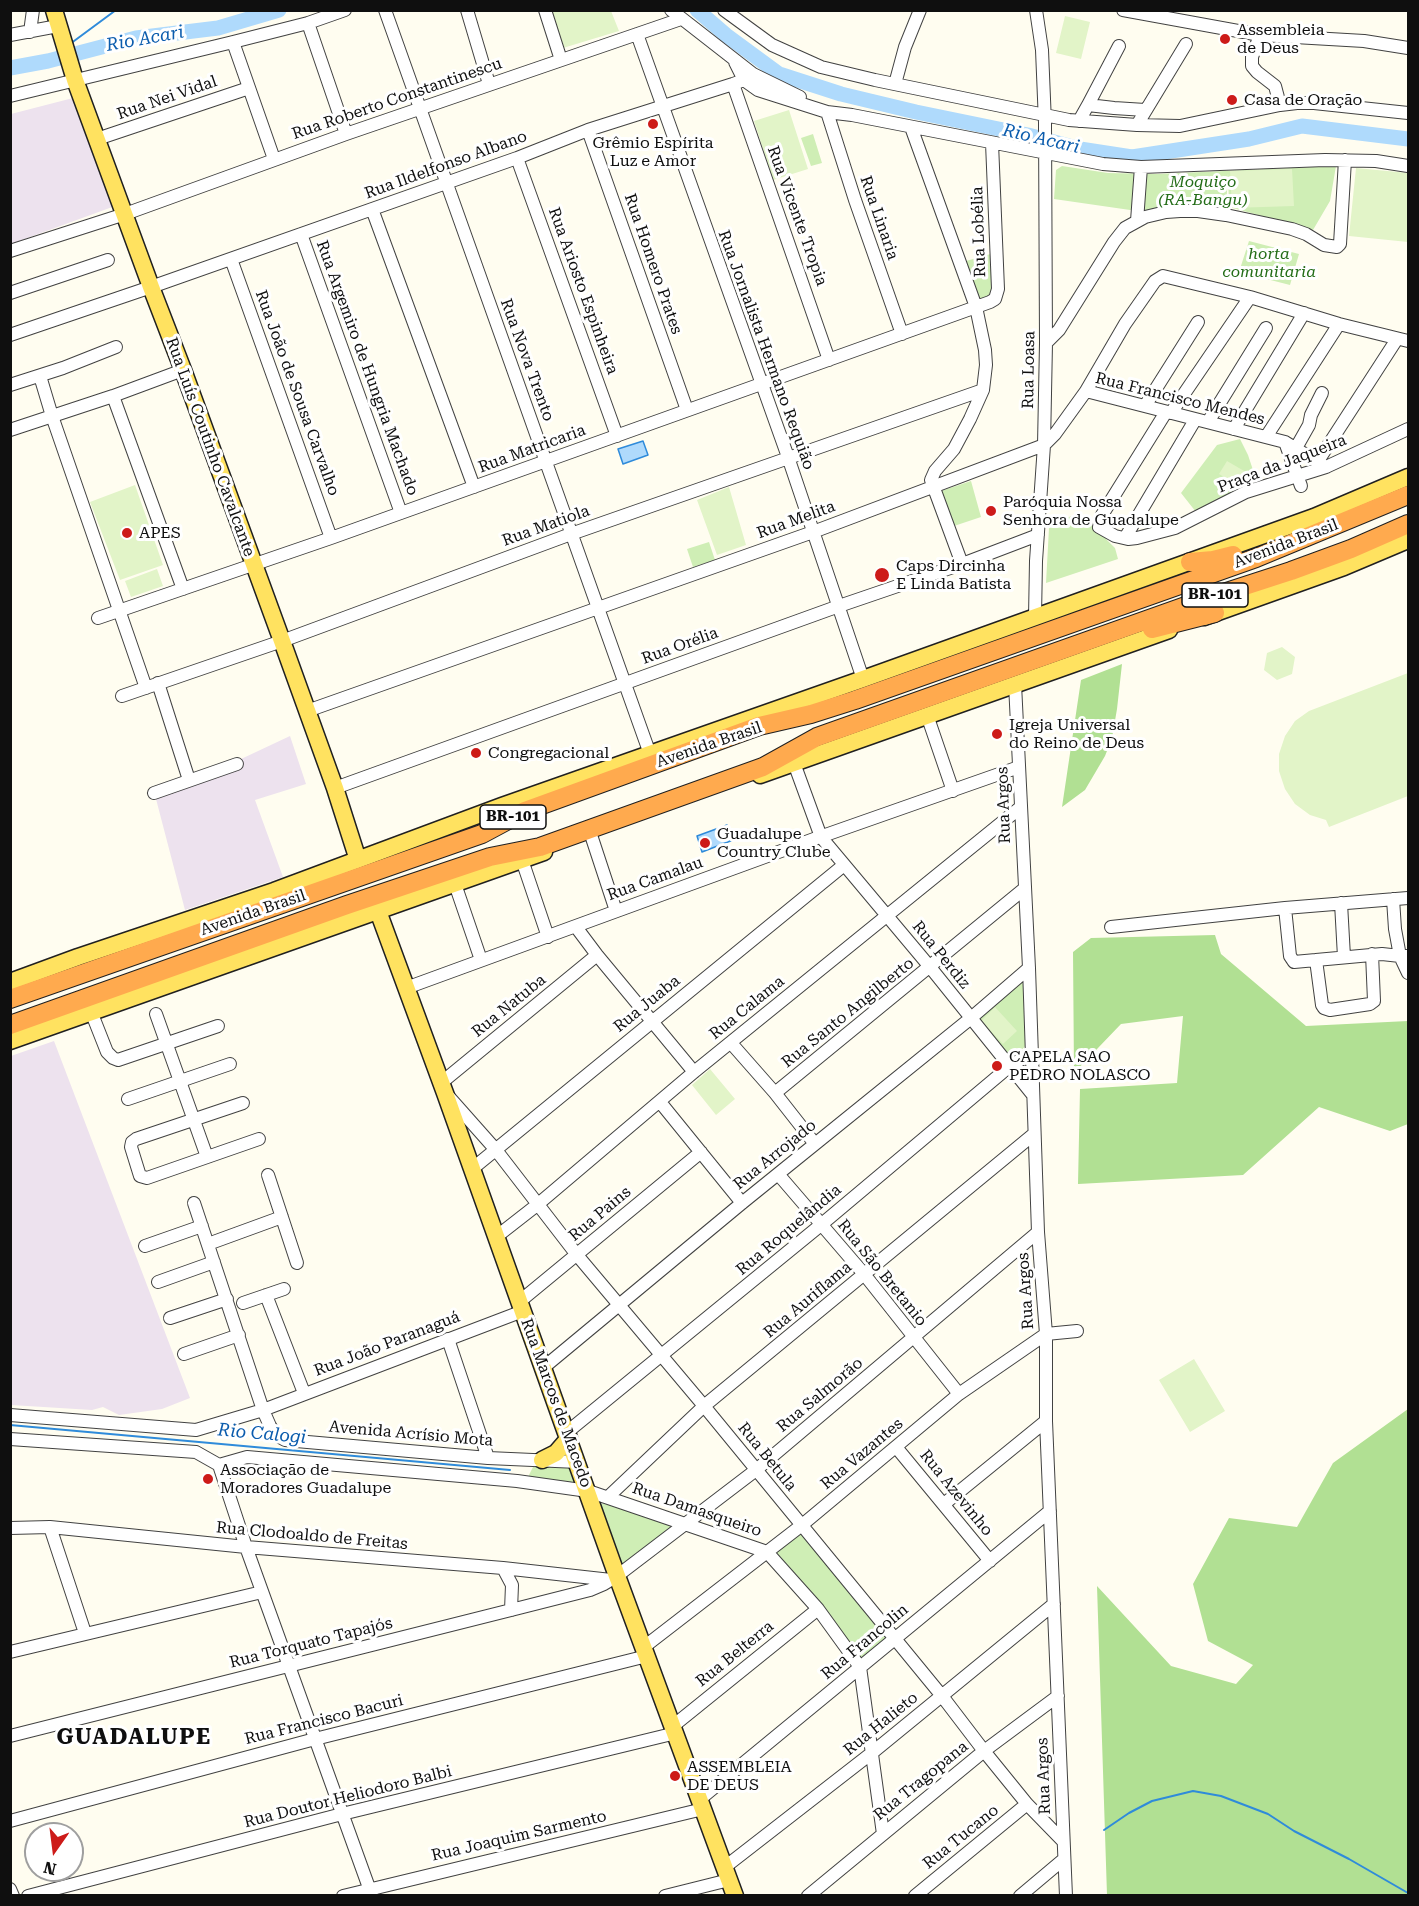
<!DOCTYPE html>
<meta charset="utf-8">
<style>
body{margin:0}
#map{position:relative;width:1419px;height:1906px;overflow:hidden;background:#fffdf0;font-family:"Roboto Serif",serif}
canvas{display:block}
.frame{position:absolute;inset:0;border:12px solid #0f0f0f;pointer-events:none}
.north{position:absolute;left:24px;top:1822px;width:60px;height:60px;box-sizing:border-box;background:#fff;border:2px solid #9f9f9f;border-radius:50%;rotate:194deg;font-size:16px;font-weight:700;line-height:24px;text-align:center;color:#0f0f0f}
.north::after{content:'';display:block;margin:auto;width:21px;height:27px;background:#cd1b19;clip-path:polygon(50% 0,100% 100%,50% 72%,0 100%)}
</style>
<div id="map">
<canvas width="1419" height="1906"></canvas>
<div class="frame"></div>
<div class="north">N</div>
</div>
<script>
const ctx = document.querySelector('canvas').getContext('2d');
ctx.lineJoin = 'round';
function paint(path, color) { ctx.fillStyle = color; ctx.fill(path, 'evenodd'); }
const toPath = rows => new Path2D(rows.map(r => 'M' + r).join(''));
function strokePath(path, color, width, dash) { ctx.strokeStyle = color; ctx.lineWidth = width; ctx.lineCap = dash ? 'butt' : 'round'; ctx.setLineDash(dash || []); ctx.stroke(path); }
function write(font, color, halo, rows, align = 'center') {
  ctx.font = font + ' "Roboto Serif",serif'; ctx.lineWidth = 6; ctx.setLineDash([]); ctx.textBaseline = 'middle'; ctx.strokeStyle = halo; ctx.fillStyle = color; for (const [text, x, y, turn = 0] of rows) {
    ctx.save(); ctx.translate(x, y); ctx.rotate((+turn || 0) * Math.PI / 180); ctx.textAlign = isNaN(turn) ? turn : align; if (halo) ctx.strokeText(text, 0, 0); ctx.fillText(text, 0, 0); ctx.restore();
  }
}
const industrial = toPath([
 [73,98,115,206,11,244,11,114],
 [290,736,306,784,255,800,283,877,185,910,156,799],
 [54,1041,190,1398,162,1409,119,1415,103,1407,92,1410,11,1405,11,1056]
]);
const green = toPath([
 [813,134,822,163,811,166,801,138],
 [1062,166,1108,173,1157,174,1336,166,1330,201,1313,230,1229,207,1228,173,1226,210,1137,211,1054,199,1056,170],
 [1249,241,1299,254,1290,285,1239,272],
 [994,253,995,295,978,300,966,261],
 [1240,439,1248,455,1257,482,1196,512,1181,493,1217,445],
 [971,481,981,517,954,526,941,491],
 [1071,516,1106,532,1106,539,1115,548,1118,559,1046,583,1049,528],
 [709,542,715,560,693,567,687,549],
 [1026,971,1027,1045,1011,1059,976,1018],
 [534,1465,577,1469,577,1485,526,1481],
 [592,1501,684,1524,617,1575],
 [800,1530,887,1638,862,1660,774,1552]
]);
const forest = toPath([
 [1122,664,1117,709,1112,738,1105,756,1085,790,1062,807,1081,680],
 [1215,935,1221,954,1306,1026,1408,1021,1408,1124,1390,1131,1319,1107,1243,1175,1078,1184,1080,1089,1177,1083,1183,1016,1121,1024,1074,1073,1073,952,1091,938],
 [1408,1409,1408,1895,1107,1895,1097,1586,1171,1666,1236,1684,1253,1665,1208,1641,1193,1584,1229,1518,1297,1527,1333,1463]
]);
const pitch = toPath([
 [550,11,611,11,619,31,563,48],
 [1065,16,1090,22,1081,59,1056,53],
 [789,110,808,169,773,180,754,121],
 [1356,168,1408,173,1408,242,1349,236],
 [1292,169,1294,206,1232,208,1230,171],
 [1227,461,1251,475,1243,488,1219,474],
 [135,485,163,565,120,580,90,502],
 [729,487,746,545,717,555,697,500],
 [157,569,163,586,131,597,125,581],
 [1282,647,1295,657,1292,674,1277,680,1264,670,1267,653],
 [1408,673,1408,796,1329,827,1326,820,1310,815,1295,804,1285,789,1279,771,1279,754,1285,736,1295,721,1309,711],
 [995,1007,1017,1031,1003,1044,981,1021],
 [710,1069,735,1099,716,1115,692,1085],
 [1194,1359,1225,1411,1190,1432,1159,1380]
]);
const water = toPath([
 [643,441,648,455,623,464,618,449,643,441],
 [727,825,733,840,702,852,697,836,727,825]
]);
const stream = toPath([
 [70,44,116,10],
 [48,61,61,51],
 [10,1425,510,1470],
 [1104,1830,1129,1813,1152,1801,1193,1791,1221,1796,1268,1814,1294,1831,1349,1859,1408,1893]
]);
const river = toPath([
 [697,10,726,35,779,74,841,94,916,112,1028,135,1080,149,1132,157,1249,139,1302,126,1408,139],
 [10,68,48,61,136,38,218,28,279,10]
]);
const minor = toPath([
 [385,10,650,754],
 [467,10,489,84],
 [545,10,561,60],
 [671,10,753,74,800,97],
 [724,10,772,45,821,67,875,80,1069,120,1137,125,1180,126,1280,105,1297,103,1314,103,1408,113],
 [1123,10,1260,35,1364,41,1408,48],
 [308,23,346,134],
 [30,32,33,10],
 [637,34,788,457,863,679],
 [10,35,58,26],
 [1260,35,1252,57,1252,66,1257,72,1275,86,1280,105],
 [233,42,274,159],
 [735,62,744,80,758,90,827,112,852,115,1103,164,1141,167,1325,160,1376,161,1408,166],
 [733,84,829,360],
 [895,84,905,47,920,10],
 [10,96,233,42,308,23,345,10],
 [1088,105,1119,46],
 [827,112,855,200,902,334],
 [1079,121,1088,105,1114,108,1145,110],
 [1137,125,1186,44],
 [911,127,976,307,985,350,986,365,983,390,970,419,954,449,935,471,931,480,962,564],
 [588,130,687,410],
 [97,139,249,88],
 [517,158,617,436],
 [372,209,474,487],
 [1137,221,1141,167],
 [301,234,401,513],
 [10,251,125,214,346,134,681,19],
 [231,259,331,538],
 [10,293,108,260],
 [10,335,151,287,517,158,588,130,733,84,744,80,753,74],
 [1046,343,1059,330,1114,242,1125,228,1145,217,1166,212,1180,211,1198,211,1226,215,1292,229,1306,234,1324,245,1337,247,1340,244,1345,160],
 [40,376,52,416,146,688],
 [10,385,63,368,116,347],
 [1086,391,1125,324,1155,281,1163,276,1250,297,1339,324,1408,341],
 [113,396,183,589],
 [1145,406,1198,322],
 [1166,412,1102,515,1099,527,1115,536,1128,539,1137,538,1175,528,1246,492,1326,467,1408,429],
 [1171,413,1250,297],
 [1208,422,1266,328],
 [1234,429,1304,313],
 [10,430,113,396,183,370],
 [1266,437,1339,324],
 [1285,442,1301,486],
 [1296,448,1309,425,1311,415,1322,393],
 [1318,461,1397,339],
 [1125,538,1195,420],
 [1035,617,1036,561,1044,445,1046,343,1045,123,1042,50,1036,10],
 [98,618,331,538,990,302,995,299,998,289,992,143],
 [158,683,189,780],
 [1015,684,1029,968,1038,1232,1046,1334,1046,1421,1066,1896],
 [122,696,282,641,571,534,983,390],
 [307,711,813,532,1044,445,1055,434,1086,391,1285,442,1326,467],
 [927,715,953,791],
 [794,763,821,837,930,967,1033,1095],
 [335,788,839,606,962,564,1038,535],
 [154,793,237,764],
 [591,835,616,911],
 [522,860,548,937],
 [455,884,481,960],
 [1393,899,1395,929,1400,956,1408,973],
 [1341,903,1344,957],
 [1285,908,1290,956,1294,962,1382,954,1400,956,1408,956],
 [576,927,597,955,694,1072],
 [1111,927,1285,908,1408,898],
 [1316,960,1322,1005,1324,1008,1330,1010,1370,1004,1374,1001,1372,954],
 [406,988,814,839,1019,767],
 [92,1014,107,1052,113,1058,118,1060,218,1026],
 [156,1014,207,1157],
 [731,1043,775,1093,815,1144],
 [441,1083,597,955],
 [775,1093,1024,889],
 [449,1097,496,1150,577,1255,704,1406,942,1696,984,1751,1027,1804,1063,1841],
 [128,1099,230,1064],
 [660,1102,742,1203],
 [243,1103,136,1139,132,1142,131,1147,140,1176,147,1178,259,1139],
 [472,1169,844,865],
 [778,1174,864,1274,959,1394],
 [268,1175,297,1263],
 [194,1203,263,1410,523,1311],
 [496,1237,537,1205,694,1072,1021,807],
 [208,1244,282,1217],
 [145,1246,202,1226],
 [158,1282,214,1262],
 [266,1295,304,1393],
 [519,1302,701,1152],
 [243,1303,284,1289],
 [170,1318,227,1299],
 [448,1339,488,1458],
 [184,1354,239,1335],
 [543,1368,742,1203,971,1018,1029,968],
 [10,1415,196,1430,263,1410,270,1426,276,1435,285,1440,488,1458,578,1462],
 [566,1433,822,1224,1010,1066,1032,1053],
 [10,1439,196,1452,219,1465,247,1457,517,1481,588,1491,767,1552,818,1609,860,1667,883,1834],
 [896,1447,990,1561],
 [219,1465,246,1547,372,1896],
 [608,1497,704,1406,1034,1134],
 [944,1504,1046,1421],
 [50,1527,85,1633],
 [10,1528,50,1527,246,1547,503,1568,611,1580],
 [503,1568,512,1585,511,1610],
 [644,1647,802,1525,959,1394,1046,1334,1077,1331],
 [10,1652,262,1592],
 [673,1726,818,1609],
 [10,1736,511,1610,590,1590,604,1584,617,1576,756,1470,1038,1232],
 [700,1799,1050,1511],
 [10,1821,315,1739,647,1656],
 [725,1867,873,1752,1054,1604],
 [10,1889,13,1896],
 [28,1896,342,1814,676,1733],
 [343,1896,703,1809],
 [665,1896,729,1880],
 [808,1896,984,1751,1058,1696],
 [915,1896,1027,1804],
 [1020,1896,1064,1859]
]);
const major = toPath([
 [54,10,75,80,151,287,183,370,282,641,335,788,358,860],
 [1204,617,1344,567,1408,540],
 [760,775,1169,630],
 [378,911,445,1093,617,1576,735,1896],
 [10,982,78,957,274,891,502,806,863,679,1314,517,1408,477],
 [10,1041,544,852],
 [542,1460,556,1453,569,1438]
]);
const highway = toPath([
 [1190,562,1213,560,1233,555],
 [1152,629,1215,613],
 [10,999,482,834,525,811,759,726,811,714,855,700,1256,558,1408,495],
 [10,1025,347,905,490,857,540,847,763,767,817,737,1214,596,1291,571,1351,549,1408,524]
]);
const markers = [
 [1225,39,6,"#cd1b19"],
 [1232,100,6,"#cd1b19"],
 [653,124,6,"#cd1b19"],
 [991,511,6,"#cd1b19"],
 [127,533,6,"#cd1b19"],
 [882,575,8,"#cd1b19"],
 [997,734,6,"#cd1b19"],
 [476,753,6,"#cd1b19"],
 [705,843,6,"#cd1b19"],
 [997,1066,6,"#cd1b19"],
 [208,1479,6,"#cd1b19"],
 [675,1776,6,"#cd1b19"]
];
const shields = [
 [1215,595,66],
 [513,817,66]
];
const shieldNames = [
 ["BR-101",1215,595],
 ["BR-101",513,817]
];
const poiNames = [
 ["Assembleia",1237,30],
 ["de Deus",1237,48],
 ["Casa de Oração",1244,100],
 ["Grêmio Espírita",653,143,"center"],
 ["Luz e Amor",653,161,"center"],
 ["Paróquia Nossa",1003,502],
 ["Senhora de Guadalupe",1003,520],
 ["APES",139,533],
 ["Caps Dircinha",896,566],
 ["E Linda Batista",896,584],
 ["Igreja Universal",1009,725],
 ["do Reino de Deus",1009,743],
 ["Congregacional",488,753],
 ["Guadalupe",717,834],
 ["Country Clube",717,852],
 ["CAPELA SAO",1009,1057],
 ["PEDRO NOLASCO",1009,1075],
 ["Associação de",220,1470],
 ["Moradores Guadalupe",220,1488],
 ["ASSEMBLEIA",687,1767],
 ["DE DEUS",687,1785]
];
const streetNames = [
 ["Rua Nei Vidal",167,98,-19],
 ["Rua Roberto Constantinescu",397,99,-19],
 ["Rua Ildelfonso Albano",446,165,-20],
 ["Rua Vicente Tropia",797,216,70],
 ["Rua Linaria",879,218,71],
 ["Rua Lobélia",979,232,-92],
 ["Rua Homero Prates",653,264,71],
 ["Rua Ariosto Espinheira",583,291,70],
 ["Rua Jornalista Hermano Requião",766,350,70],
 ["Rua Nova Trento",527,360,70],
 ["Rua Argemiro de Hungria Machado",367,368,70],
 ["Rua Loasa",1029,370,-89],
 ["Rua João de Sousa Carvalho",297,393,70],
 ["Rua Francisco Mendes",1180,399,14],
 ["Rua Luís Coutinho Cavalcante",210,447,70],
 ["Rua Matricaria",532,449,-20],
 ["Praça da Jaqueira",1282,464,-21],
 ["Rua Melita",796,520,-20],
 ["Rua Matiola",546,526,-20],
 ["Avenida Brasil",1286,544,-21],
 ["Rua Orélia",680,646,-20],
 ["Avenida Brasil",709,745,-19],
 ["Rua Argos",1004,805,-92],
 ["Rua Camalau",655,879,-20],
 ["Avenida Brasil",253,913,-19],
 ["Rua Perdiz",941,955,51],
 ["Rua Juaba",647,1004,-39],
 ["Rua Natuba",509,1006,-39],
 ["Rua Calama",747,1008,-39],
 ["Rua Santo Angilberto",848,1013,-39],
 ["Rua Arrojado",775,1155,-39],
 ["Rua Pains",600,1214,-40],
 ["Rua Roquelândia",789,1230,-40],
 ["Rua São Bretanio",882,1273,51],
 ["Rua Argos",1026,1291,-94],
 ["Rua Auriflama",808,1300,-40],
 ["Rua João Paranaguá",387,1344,-21],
 ["Rua Salmorão",820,1395,-40],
 ["Rua Marcos de Macedo",556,1403,70],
 ["Avenida Acrísio Mota",411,1434,5],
 ["Rua Vazantes",862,1454,-40],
 ["Rua Betula",767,1457,51],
 ["Rua Azevinho",956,1493,51],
 ["Rua Damasqueiro",697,1510,19],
 ["Rua Clodoaldo de Freitas",312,1536,5],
 ["Rua Francolin",865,1642,-40],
 ["Rua Torquato Tapajós",311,1643,-14],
 ["Rua Belterra",735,1654,-39],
 ["Rua Francisco Bacuri",324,1720,-14],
 ["Rua Halieto",881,1724,-39],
 ["Rua Argos",1044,1776,-92],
 ["Rua Tragopana",921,1781,-39],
 ["Rua Doutor Heliodoro Balbi",348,1797,-14],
 ["Rua Joaquim Sarmento",519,1836,-13],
 ["Rua Tucano",961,1837,-39]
];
const parkNames = [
 ["Moquiço",1203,182],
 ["(RA-Bangu)",1203,200],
 ["horta",1269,254],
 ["comunitaria",1269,272]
];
const waterNames = [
 ["Rio Acari",145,39,-10],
 ["Rio Acari",1041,139,13],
 ["Rio Calogi",262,1434,5]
];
const districtNames = [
 ["GUADALUPE",134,1738]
];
paint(industrial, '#ede2ee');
paint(green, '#cfeeb5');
paint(forest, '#b1e093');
paint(pitch, '#e2f4c8');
paint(water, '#afdafc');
strokePath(water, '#2f8bda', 1.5);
strokePath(stream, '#2f8bda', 2);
strokePath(river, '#afdafc', 15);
strokePath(minor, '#424242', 14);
strokePath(major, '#202020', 19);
strokePath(highway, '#202020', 20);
strokePath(minor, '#fff', 12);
strokePath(major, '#ffe260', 16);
strokePath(highway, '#ffaa4e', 18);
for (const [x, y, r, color] of markers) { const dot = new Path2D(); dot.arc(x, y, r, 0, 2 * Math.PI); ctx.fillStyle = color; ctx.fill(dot); strokePath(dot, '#fff', 2); }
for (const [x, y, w] of shields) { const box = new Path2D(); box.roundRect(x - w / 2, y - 12, w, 24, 4.5); ctx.fillStyle = '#fff'; ctx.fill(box); strokePath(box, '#0f0f0f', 1.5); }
write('bold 15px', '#0f0f0f', null, shieldNames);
write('16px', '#0f0f0f', '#fff', poiNames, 'left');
write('16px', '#0f0f0f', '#fff', streetNames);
write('italic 16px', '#246d18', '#fff', parkNames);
write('italic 18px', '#0b5cad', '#fff', waterNames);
ctx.letterSpacing = '1.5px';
write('bold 22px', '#0f0f0f', '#fff', districtNames);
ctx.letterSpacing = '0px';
</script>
